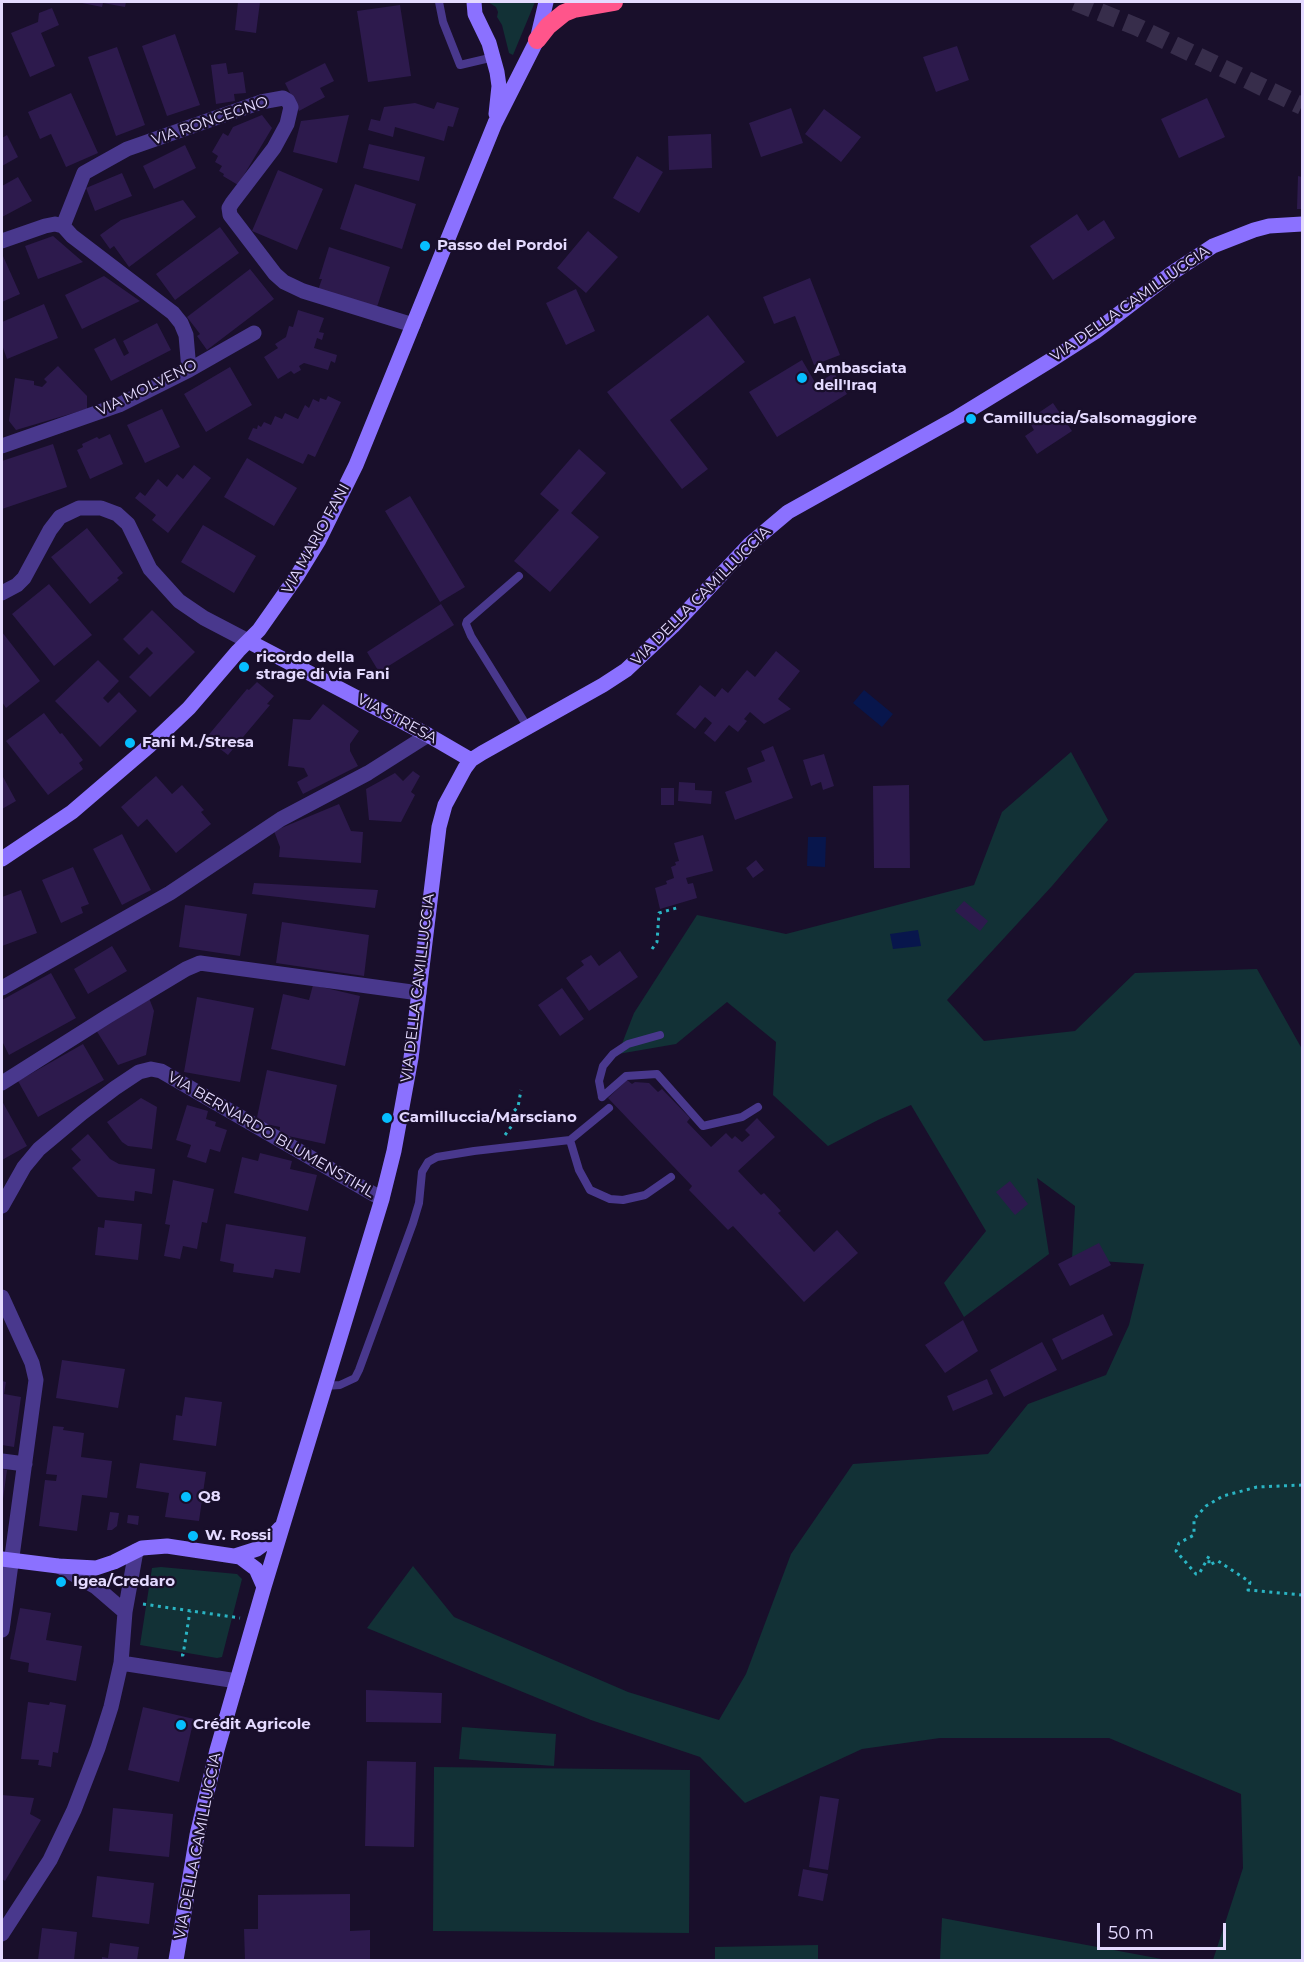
<!DOCTYPE html>
<meta charset="utf-8">
<style>
body{margin:0}
#map{position:relative;width:1304px;height:1962px;overflow:hidden;background:#190f2b;font-family:Montserrat,sans-serif}
canvas{display:block}
.frame{position:absolute;inset:0;border:3px solid #e4daff;pointer-events:none}
.scale{position:absolute;left:1097px;top:1923px;width:129px;height:27px;box-sizing:border-box;border:3px solid #e4daff;border-top:0;padding-left:8px;font-size:18px;line-height:21px;white-space:nowrap;color:#e4daff;-webkit-text-stroke:4px #190f2b;paint-order:stroke}
</style>
<div id="map">
<canvas width="1304" height="1962"></canvas>
<div class="frame"></div>
<div class="scale">50 m</div>
</div>
<script>
const ctx = document.querySelector('canvas').getContext('2d');
ctx.lineJoin = 'round';
function paint(path, color) { ctx.fillStyle = color; ctx.fill(path, 'evenodd'); }
const toPath = rows => new Path2D(rows.map(r => 'M' + r).join(''));
function strokePath(path, color, width, dash) { ctx.strokeStyle = color; ctx.lineWidth = width; ctx.lineCap = dash ? 'butt' : 'round'; ctx.setLineDash(dash || []); ctx.stroke(path); }
function write(font, color, halo, rows, align = 'center') {
  ctx.font = font + ' Montserrat,sans-serif'; ctx.lineWidth = 4.5; ctx.setLineDash([]); ctx.textBaseline = 'middle'; ctx.strokeStyle = halo; ctx.fillStyle = color; for (const [text, x, y, turn = 0] of rows) {
    ctx.save(); ctx.translate(x, y); ctx.rotate((+turn || 0) * Math.PI / 180); ctx.textAlign = isNaN(turn) ? turn : align; if (halo) ctx.strokeText(text, 0, 0); ctx.fillText(text, 0, 0); ctx.restore();
  }
}
const green = toPath([
 [488,2,535,2,513,55,509,53,502,25,497,17,498,12,496,7],
 [1071,752,1108,820,1052,886,947,1000,984,1041,1075,1031,1135,973,1257,969,1302,1049,1302,1960,1213,1960,1243,1868,1241,1794,1109,1738,940,1738,862,1749,745,1803,700,1757,591,1720,367,1628,413,1566,454,1617,628,1692,719,1720,746,1674,791,1554,853,1464,988,1454,1028,1404,1106,1375,1129,1325,1144,1264,1072,1259,1075,1206,1037,1178,1049,1254,964,1317,944,1283,986,1231,911,1105,878,1120,828,1146,773,1095,776,1042,727,1002,676,1044,618,1054,634,1013,697,915,786,934,974,885,1002,812],
 [161,1567,237,1574,242,1579,222,1657,217,1658,140,1645,152,1568],
 [462,1727,556,1734,554,1766,459,1759],
 [434,1767,690,1770,689,1933,433,1931],
 [942,1918,1167,1960,940,1960],
 [818,1945,818,1960,715,1960,715,1947]
]);
const water = toPath([
 [864,690,893,714,882,727,853,703],
 [808,837,826,837,825,867,807,866],
 [918,930,921,946,893,949,890,934]
]);
const building = toPath([
 [77,2,126,2,125,7,103,3,102,7],
 [238,2,260,2,256,33,235,30],
 [400,5,411,76,368,82,357,11],
 [52,8,59,25,41,33,55,66,30,77,11,33,38,22,39,13],
 [175,34,200,105,167,116,142,46],
 [957,46,969,80,936,92,923,57],
 [117,47,145,125,116,136,88,57],
 [226,63,228,74,243,72,246,93,234,94,235,101,216,104,211,65],
 [325,63,334,81,320,88,325,97,299,111,285,83],
 [71,93,98,153,66,167,51,134,40,139,28,112],
 [1207,98,1225,137,1179,158,1161,119],
 [437,102,459,108,453,127,448,126,444,141,395,127,393,137,368,130,371,119,380,121,384,107,415,103,434,109],
 [791,108,803,143,761,157,749,123],
 [824,109,861,137,841,162,805,134],
 [262,115,272,128,238,185,223,176,224,174,219,171,222,166,215,162,218,156,212,152,223,133,228,136,233,127],
 [349,115,337,163,293,152,301,121],
 [711,134,712,168,669,170,668,136],
 [7,135,18,157,2,166,2,138],
 [369,144,425,157,419,181,363,168],
 [185,145,196,168,154,189,143,166],
 [637,156,663,172,639,213,613,198],
 [278,170,323,189,297,250,252,231],
 [122,173,132,196,95,211,86,188],
 [1298,176,1302,177,1302,209,1297,209],
 [18,177,32,201,2,217,2,186],
 [355,184,416,204,402,249,340,229],
 [183,200,196,217,129,267,114,246,110,249,100,235,121,220],
 [1077,214,1088,231,1104,220,1115,238,1053,280,1030,246],
 [220,227,239,253,175,300,156,274],
 [588,231,618,257,586,293,557,268],
 [53,236,83,262,38,279,25,246],
 [329,247,390,267,377,307,318,290,322,279,319,279],
 [3,256,20,294,2,302,2,257],
 [250,269,274,299,207,350,197,336,200,334,187,317],
 [104,276,140,301,82,329,65,295],
 [810,278,840,355,814,365,795,316,774,324,763,297],
 [576,289,595,331,566,345,546,303],
 [44,304,58,338,7,359,2,345,2,322],
 [298,310,324,318,319,332,324,333,322,340,317,338,314,348,337,355,335,363,331,361,328,370,304,363,299,366,301,370,294,374,291,371,278,379,264,357,278,348,275,344,286,337,289,326,293,327],
 [708,315,745,362,670,420,708,469,682,489,607,392],
 [157,323,171,350,111,381,94,349,115,338,124,356,129,353,123,341],
 [802,360,816,384,834,373,847,394,777,437,749,392],
 [58,366,87,396,87,409,16,430,9,421,15,378,34,381,34,385,42,387,47,382,44,379],
 [230,367,252,405,206,432,184,394],
 [328,396,341,402,315,457,308,454,303,464,248,439,253,428,257,429,258,425,261,427,264,422,271,425,275,416,282,419,285,413,298,419,305,405,309,408,313,399,319,402,320,398,326,400],
 [1053,403,1072,431,1037,454,1025,436,1034,430,1028,420],
 [162,409,180,447,145,463,127,425],
 [110,434,123,464,90,479,77,450,83,447,82,444,97,437,99,439],
 [53,444,67,487,2,509,2,461],
 [579,449,606,473,571,513,599,537,550,592,514,561,559,510,540,494],
 [247,458,297,488,274,526,224,497],
 [194,465,211,478,168,533,152,520,156,515,135,498,140,492,145,496,158,479,167,487,177,474,183,479],
 [410,496,465,587,440,602,385,511],
 [203,525,256,556,234,593,181,562],
 [87,528,123,573,117,578,119,580,90,604,51,557],
 [49,584,92,635,54,666,12,614],
 [441,604,454,625,379,672,367,652],
 [152,610,195,652,150,697,129,677,153,653,147,647,139,655,123,639],
 [2,632,40,681,6,708,2,702],
 [776,651,800,671,778,699,791,709,764,724,750,712,744,719,747,721,738,732,729,725,715,742,704,733,712,723,705,717,695,729,676,714,700,685,715,697,722,688,728,693,747,670,755,677],
 [98,660,119,681,103,698,108,703,119,692,137,711,100,747,55,701],
 [257,682,274,696,267,704,270,705,228,755,206,738,247,689,249,690],
 [323,704,359,731,350,744,350,751,358,766,303,794,297,782,308,776,304,768,288,766,293,719,310,720],
 [44,713,60,734,62,733,83,760,79,763,83,769,48,795,6,741],
 [773,746,793,798,735,820,725,792,752,782,747,768,765,761,761,751],
 [824,754,834,786,823,790,821,782,811,786,803,760],
 [413,771,420,776,411,792,415,795,401,822,369,820,366,789,395,773,403,781],
 [2,775,16,801,2,809],
 [156,776,172,794,182,785,204,810,201,812,211,824,176,853,147,819,138,827,121,807],
 [679,782,695,783,695,790,712,791,711,804,678,801],
 [909,785,910,868,874,868,873,786],
 [661,788,674,788,674,805,661,805],
 [339,804,351,831,363,832,361,863,279,857,280,847,274,831],
 [122,834,151,890,122,905,93,849],
 [703,835,713,871,686,878,688,884,693,883,697,898,660,909,655,888,667,884,666,881,674,878,671,867,676,865,675,862,679,861,674,843],
 [756,860,764,870,753,878,746,868],
 [73,867,89,904,81,907,83,913,61,923,42,880],
 [254,883,378,890,375,908,252,894],
 [21,890,37,933,2,946,2,897],
 [964,901,988,921,980,931,955,911],
 [185,905,247,914,240,956,179,947],
 [282,922,369,935,364,976,276,963],
 [112,946,127,971,88,994,74,969],
 [620,951,638,977,589,1011,566,978,584,965,581,961,591,955,599,966],
 [51,973,76,1018,9,1055,2,1041,2,1000],
 [313,985,360,996,345,1066,271,1049,283,994,309,1000],
 [562,988,584,1019,560,1036,538,1005],
 [197,997,254,1008,240,1082,184,1072],
 [149,998,154,1011,146,1055,118,1065,96,1030],
 [83,1044,104,1080,38,1117,18,1081],
 [267,1070,337,1085,325,1144,279,1134,280,1127,256,1122],
 [627,1080,632,1084,635,1082,649,1083,658,1092,662,1089,690,1118,687,1122,711,1147,726,1133,732,1139,735,1136,742,1142,750,1135,745,1130,757,1118,775,1137,738,1171,761,1195,764,1193,781,1211,778,1213,814,1252,837,1230,858,1253,804,1302,733,1226,728,1230,689,1190,692,1186,608,1098],
 [141,1098,157,1107,152,1149,128,1146,122,1142,107,1122],
 [2,1101,27,1146,2,1160],
 [187,1105,208,1111,206,1119,216,1122,215,1126,227,1130,220,1152,210,1149,206,1163,187,1157,191,1145,176,1140],
 [88,1134,110,1159,119,1164,155,1169,152,1194,135,1191,134,1201,98,1197,72,1168,81,1160,71,1149],
 [260,1153,292,1161,290,1169,317,1175,308,1211,234,1193,242,1157,258,1161],
 [173,1180,214,1189,207,1223,202,1222,197,1249,183,1246,180,1259,164,1256,170,1225,165,1224],
 [1010,1181,1028,1204,1015,1215,996,1192],
 [105,1220,142,1224,138,1260,95,1255,98,1227,104,1228],
 [226,1224,306,1237,300,1273,275,1269,273,1278,233,1272,234,1264,220,1261],
 [1099,1243,1111,1265,1070,1286,1058,1264],
 [1103,1314,1113,1335,1062,1360,1052,1339],
 [963,1320,978,1351,945,1373,925,1345],
 [1042,1342,1057,1370,1004,1397,990,1370],
 [62,1360,125,1369,118,1408,56,1398],
 [987,1379,993,1394,953,1411,947,1396],
 [2,1381,6,1382,4,1394,21,1397,14,1447,2,1445],
 [185,1397,222,1402,216,1446,173,1440,176,1415,182,1416],
 [53,1426,64,1427,63,1430,84,1433,81,1457,112,1461,107,1498,82,1495,77,1531,39,1526,45,1480,56,1481,57,1475,46,1474],
 [140,1463,206,1472,199,1521,165,1517,169,1493,136,1488],
 [2,1469,7,1470,3,1499,2,1498],
 [110,1512,119,1513,117,1526,112,1530,107,1530],
 [128,1515,139,1516,138,1525,127,1523],
 [20,1608,51,1613,46,1640,82,1646,76,1681,28,1672,29,1663,10,1659],
 [366,1690,442,1693,441,1723,366,1722],
 [28,1702,49,1705,50,1702,66,1705,58,1753,53,1752,51,1767,38,1765,39,1760,21,1759],
 [143,1707,194,1719,179,1782,128,1770],
 [367,1761,416,1762,414,1847,365,1846],
 [2,1795,34,1798,30,1814,41,1820,5,1881,2,1879],
 [820,1796,839,1799,828,1870,809,1867],
 [113,1808,173,1814,169,1857,109,1851],
 [803,1869,828,1874,823,1901,798,1896],
 [97,1876,154,1883,149,1924,92,1917],
 [350,1894,350,1931,370,1930,370,1960,245,1960,244,1929,258,1929,258,1895],
 [42,1928,77,1932,74,1960,38,1960],
 [110,1943,139,1947,137,1960,102,1960,102,1957,108,1958]
]);
const highwayTunnel = toPath([
 [1075,2,1137,27,1302,106]
]);
const path = toPath([
 [652,949,657,942,659,913,680,907],
 [505,1135,513,1124,509,1119,510,1115,518,1107,521,1090],
 [1302,1485,1257,1487,1223,1496,1206,1506,1194,1519,1194,1535,1179,1543,1176,1551,1196,1574,1199,1574,1209,1556,1209,1565,1218,1561,1250,1582,1248,1590,1302,1595],
 [143,1604,240,1618],
 [181,1655,183,1655,190,1611]
]);
const lane = toPath([
 [439,2,443,22,460,65,494,57],
 [519,576,467,621,466,624,471,636,527,726],
 [602,1097,626,1076,657,1074,703,1126,742,1117,758,1107],
 [602,1097,599,1081,603,1066,613,1054,628,1044,660,1035],
 [570,1140,579,1170,590,1190,610,1199,623,1200,645,1195,671,1177],
 [325,1386,340,1385,355,1378,359,1370,413,1223,419,1203,422,1172,428,1162,437,1157,474,1151,570,1140,609,1108]
]);
const street = toPath([
 [63,226,72,236,173,313,181,323,186,335,189,370],
 [2,241,45,226,55,224,63,226,84,173,127,149,261,102,283,98,288,101,291,107,287,124,274,148,232,203,229,208,230,215,275,274,284,282,303,291,413,325],
 [2,446,119,405,189,370,254,333],
 [2,593,17,585,24,578,50,530,60,517,79,508,101,508,117,514,128,524,150,569,179,601,204,618,248,641],
 [2,988,170,893,281,819,368,773,428,735],
 [2,1083,108,1016,186,969,200,963,419,993],
 [2,1206,24,1167,39,1149,82,1113,115,1088,139,1072,151,1069,161,1071,382,1199],
 [2,1297,32,1363,36,1380,2,1630],
 [2,1461,25,1464],
 [136,1551,125,1612,121,1663,237,1681],
 [59,1566,96,1587,125,1612],
 [2,1934,50,1860,74,1810,98,1748,111,1707,121,1663]
]);
const secondary = toPath([
 [474,2,475,14,489,43,497,72,499,86,496,114],
 [248,641,428,735,471,760],
 [2,859,72,812,149,746,189,708,238,651,259,630,297,576,319,540,356,465,495,123,537,40,546,2],
 [235,1556,257,1549,268,1541,280,1528],
 [2,1559,58,1566,96,1568,114,1562,142,1548,167,1546,240,1557,256,1569,264,1587],
 [176,1960,197,1835,217,1750,264,1587,382,1199,394,1151,411,1058,439,827,445,805,465,768,471,760,482,753,603,685,626,670,673,626,750,544,788,512,958,417,1051,360,1095,332,1172,273,1213,246,1254,230,1269,226,1302,224]
]);
const highway = toPath([
 [537,40,548,26,564,13,574,9,614,2]
]);
const markers = [
 [425,246,6,"#06beff"],
 [802,378,6,"#06beff"],
 [971,419,6,"#06beff"],
 [244,667,6,"#06beff"],
 [130,743,6,"#06beff"],
 [387,1118,6,"#06beff"],
 [186,1497,6,"#06beff"],
 [193,1536,6,"#06beff"],
 [61,1582,6,"#06beff"],
 [181,1725,6,"#06beff"]
];
const streetNames = [
 ["VIA RONCEGNO",210,121,-19],
 ["VIA DELLA CAMILLUCCIA",1130,304,-35],
 ["VIA MOLVENO",147,388,-26],
 ["VIA MARIO FANI",316,539,-61],
 ["VIA DELLA CAMILLUCCIA",701,596,-45],
 ["VIA STRESA",397,719,28],
 ["VIA DELLA CAMILLUCCIA",418,988,-83],
 ["VIA BERNARDO BLUMENSTIHL",271,1135,30],
 ["VIA DELLA CAMILLUCCIA",198,1846,-79]
];
const poiNames = [
 ["Passo del Pordoi",437,246],
 ["Ambasciata",814,369],
 ["dell'Iraq",814,386],
 ["Camilluccia/Salsomaggiore",983,419],
 ["ricordo della",256,658],
 ["strage di via Fani",256,675],
 ["Fani M./Stresa",142,743],
 ["Camilluccia/Marsciano",399,1118],
 ["Q8",198,1497],
 ["W. Rossi",205,1536],
 ["Igea/Credaro",73,1582],
 ["Crédit Agricole",193,1725]
];
paint(green, '#123136');
paint(water, '#08164c');
paint(building, '#2d1a4d');
strokePath(highwayTunnel, '#372d4b', 18, [18, 9]);
strokePath(path, '#2ab4c3', 3, [3, 4.5]);
strokePath(lane, '#49388d', 8);
strokePath(street, '#49388d', 15);
strokePath(secondary, '#8b71ff', 15);
strokePath(highway, '#ff558b', 18);
for (const [x, y, r, color] of markers) { const dot = new Path2D(); dot.arc(x, y, r, 0, 2 * Math.PI); ctx.fillStyle = color; ctx.fill(dot); strokePath(dot, '#190f2b', 2); }
write('15px', '#e4daff', '#190f2b', streetNames);
write('bold 15px', '#e4daff', '#190f2b', poiNames, 'left');
</script>
